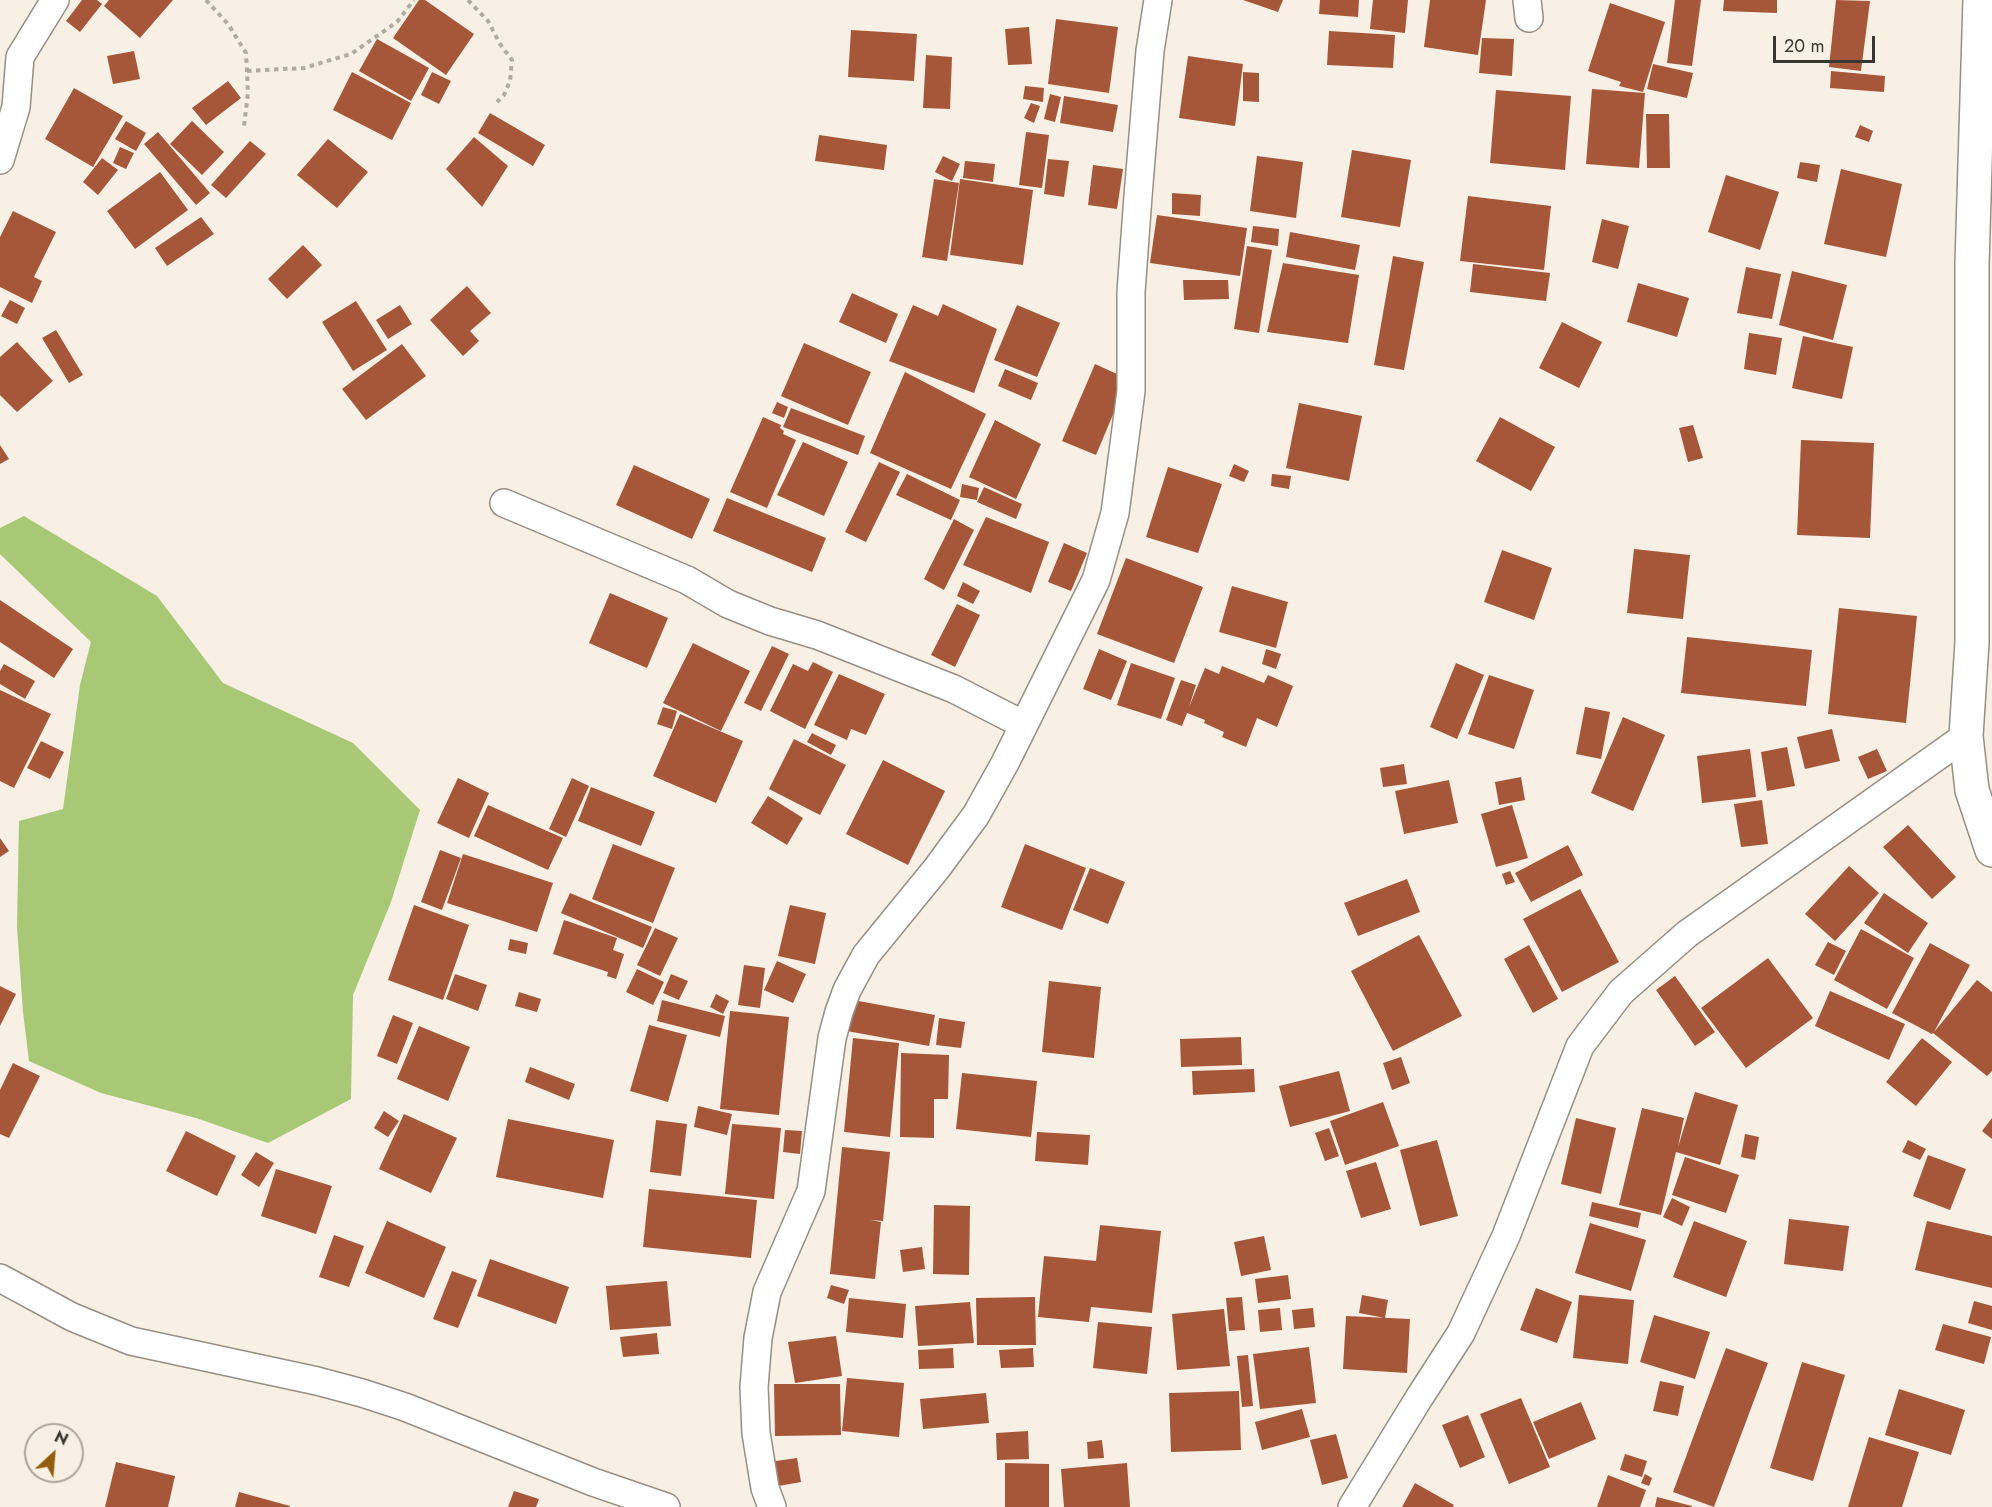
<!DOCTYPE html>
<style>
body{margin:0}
#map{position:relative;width:1992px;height:1507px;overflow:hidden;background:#f8f0e5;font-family:Jost,sans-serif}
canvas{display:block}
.north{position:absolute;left:24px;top:1423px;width:60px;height:60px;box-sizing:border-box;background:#f8f0e5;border:2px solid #aca69d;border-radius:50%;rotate:26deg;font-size:16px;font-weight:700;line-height:24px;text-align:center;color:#3a3732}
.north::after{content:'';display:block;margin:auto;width:21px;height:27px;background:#905e0d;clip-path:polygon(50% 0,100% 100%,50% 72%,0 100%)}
.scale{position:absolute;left:1773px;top:36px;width:102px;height:27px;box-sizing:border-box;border:3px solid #3a3732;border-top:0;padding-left:8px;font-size:18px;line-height:21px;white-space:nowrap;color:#3a3732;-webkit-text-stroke:4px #f8f0e5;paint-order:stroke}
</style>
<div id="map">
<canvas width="1992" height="1507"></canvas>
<div class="north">N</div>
<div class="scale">20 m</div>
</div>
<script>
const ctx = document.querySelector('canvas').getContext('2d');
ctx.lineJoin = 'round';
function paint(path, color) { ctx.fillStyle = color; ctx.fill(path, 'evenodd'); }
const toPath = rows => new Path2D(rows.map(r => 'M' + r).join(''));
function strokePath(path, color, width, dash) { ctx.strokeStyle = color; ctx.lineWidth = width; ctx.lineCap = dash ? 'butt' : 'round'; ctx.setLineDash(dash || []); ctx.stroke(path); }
const forest = toPath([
 [24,516,157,596,223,683,353,743,420,810,391,902,353,995,351,1099,268,1143,196,1118,101,1093,29,1061,23,1012,17,927,19,821,63,809,80,685,91,642,0,554,0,528]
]);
const building = toPath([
 [82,0,97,0,102,4,80,32,66,21],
 [109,0,173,0,140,38,104,6],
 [419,0,425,0,474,34,446,75,393,38],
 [1243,0,1283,0,1278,12],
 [1320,0,1359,0,1358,17,1319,14],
 [1373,0,1408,0,1405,33,1370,29],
 [1430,0,1486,0,1478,55,1424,47],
 [1675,0,1701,0,1692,66,1667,63],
 [1724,0,1777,0,1777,13,1723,11],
 [1836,0,1870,1,1861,71,1829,67],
 [1610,3,1665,22,1643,92,1619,86,1621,82,1588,71],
 [1056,19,1118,27,1109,93,1048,84],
 [1029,27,1032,64,1008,65,1005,29],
 [851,30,917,34,914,81,848,77],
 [1329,31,1395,35,1393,68,1327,65],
 [1482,38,1514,39,1512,76,1479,73],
 [377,39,429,68,411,101,359,71],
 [134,51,140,79,113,84,107,56],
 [926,55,952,57,950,109,923,108],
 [1188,56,1243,64,1235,126,1179,118],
 [1653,64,1693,73,1687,98,1647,89],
 [1831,71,1885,76,1884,92,1830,88],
 [352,72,411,103,392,140,333,110],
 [432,72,451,81,439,104,421,95],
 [1243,72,1259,73,1259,102,1243,101],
 [228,81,241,98,206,125,192,108],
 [1025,86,1044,88,1043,102,1023,99],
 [74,88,123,116,93,167,45,139],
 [1592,89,1645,93,1639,168,1586,164],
 [1496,90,1571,96,1565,170,1490,163],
 [1050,94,1061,97,1055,122,1044,119],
 [1064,96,1118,105,1113,132,1060,123],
 [1031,103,1040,106,1034,123,1024,118],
 [490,113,545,145,533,166,478,133],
 [1646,114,1669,114,1670,168,1647,168],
 [126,121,146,133,136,151,115,139],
 [192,121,224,152,202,175,170,144],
 [1860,125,1873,131,1869,142,1855,137],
 [158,132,210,193,196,205,144,144],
 [1026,132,1049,135,1042,188,1019,185],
 [819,135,887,145,884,170,815,161],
 [474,137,508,166,482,207,446,169],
 [328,139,368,172,337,208,297,175],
 [250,141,266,154,226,198,211,185],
 [120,147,134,153,126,169,113,163],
 [1352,150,1411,160,1400,227,1341,217],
 [943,156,960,164,952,181,935,172],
 [1257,156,1303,162,1296,218,1250,211],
 [102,158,118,170,98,195,83,182],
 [1048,159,1069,161,1064,197,1044,194],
 [965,161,995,164,993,182,963,178],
 [1800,162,1820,165,1817,182,1797,178],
 [1093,165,1123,169,1117,209,1088,205],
 [1841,169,1902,184,1886,257,1824,244],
 [160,172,188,210,135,249,107,211],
 [1726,175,1779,192,1760,250,1708,232],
 [934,179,959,183,947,261,922,257],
 [960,179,1033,190,1023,265,950,255],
 [1172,193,1201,195,1200,216,1172,214],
 [1468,196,1551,206,1544,270,1460,261],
 [13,211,56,232,34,277,42,281,32,303,0,287,0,237],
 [1157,215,1247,228,1240,276,1150,263],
 [201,217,214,234,167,266,155,248],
 [1602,219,1629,226,1618,269,1592,262],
 [1253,226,1279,229,1278,246,1251,242],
 [1290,232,1360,245,1355,270,1286,257],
 [303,245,322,265,287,299,268,279],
 [1247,246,1272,250,1259,333,1234,329],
 [1393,256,1424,262,1404,370,1374,365],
 [1283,263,1359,275,1348,343,1267,332],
 [1473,264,1550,273,1546,301,1470,292],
 [1746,267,1781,274,1772,319,1737,313],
 [1792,271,1847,285,1833,340,1779,325],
 [1183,280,1228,280,1229,299,1184,300],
 [1638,283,1689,298,1677,337,1627,322],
 [467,286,491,313,470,331,479,341,463,356,430,320],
 [852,293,898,314,886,343,839,322],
 [10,300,25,308,17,324,1,316],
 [356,301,387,350,353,371,322,322],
 [943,304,997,329,974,393,889,361,913,305,938,316],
 [400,305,412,324,388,339,376,320],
 [1017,305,1060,323,1037,377,994,360],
 [1562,322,1602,342,1579,388,1539,368],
 [56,330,83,375,69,383,42,338],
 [1749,333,1782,338,1776,375,1744,369],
 [1803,336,1853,347,1842,399,1792,388],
 [17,342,53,381,17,412,0,395,0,357],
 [804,343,871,372,848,425,781,396],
 [402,344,426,376,366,420,342,389],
 [1095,364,1128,379,1096,455,1062,441],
 [1005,369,1038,383,1031,400,998,386],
 [905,372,986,414,951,489,870,453],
 [777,402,788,407,784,418,772,413],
 [1299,403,1362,416,1349,481,1286,468],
 [791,408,865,436,858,455,783,427],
 [763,417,781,425,780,428,784,431,783,434,796,440,767,508,730,492],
 [1500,417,1555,447,1531,491,1476,461],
 [995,420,1041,444,1016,499,969,477],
 [1693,425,1703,458,1688,462,1679,428],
 [1801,440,1874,443,1870,538,1797,535],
 [803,442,848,462,824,516,777,495],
 [0,445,9,459,0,464],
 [879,462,900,472,866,542,845,532],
 [1234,464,1249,471,1244,482,1229,476],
 [634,465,710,499,692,539,616,505],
 [1168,467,1222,484,1198,553,1146,537],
 [907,474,960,500,951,520,896,495],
 [1272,474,1291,476,1289,489,1271,486],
 [962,484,979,488,977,500,960,497],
 [984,487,1022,504,1016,519,977,502],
 [727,498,826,538,812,572,713,531],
 [986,517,1049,542,1031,593,963,565],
 [954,519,974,530,944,590,924,579],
 [1064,543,1087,553,1071,591,1048,582],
 [1634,549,1690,555,1683,619,1627,613],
 [1502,550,1552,568,1534,620,1484,602],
 [1126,558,1203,587,1174,663,1097,634],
 [963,582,980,591,973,604,957,596],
 [1232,586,1288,602,1276,648,1219,632],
 [610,593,668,618,647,668,589,643],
 [0,600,73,649,54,678,0,642],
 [957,604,980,615,955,667,931,655],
 [1839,608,1917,616,1906,723,1828,714],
 [1687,637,1812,650,1806,706,1681,693],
 [693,643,750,671,721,731,663,703],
 [772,646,789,654,761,711,744,703],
 [1099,649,1127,661,1111,700,1083,689],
 [1266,649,1281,654,1276,669,1262,664],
 [813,662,833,672,805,729,770,711,793,664,808,671],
 [1131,663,1175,678,1161,719,1117,705],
 [1456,663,1484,675,1457,739,1430,727],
 [4,664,35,681,25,699,0,684,0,671],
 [1222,666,1264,683,1268,675,1293,686,1277,727,1257,718,1246,747,1222,737,1224,732,1204,723,1205,720,1187,713,1182,726,1166,720,1181,680,1196,685,1189,707,1205,668,1219,674],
 [839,674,885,694,866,735,851,729,847,740,814,725],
 [1489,675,1534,690,1514,749,1468,734],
 [0,690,51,714,14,788,0,781],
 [663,707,677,711,672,729,657,724],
 [1585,707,1610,712,1601,759,1576,754],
 [680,714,743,741,716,803,653,776],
 [1623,717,1665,735,1633,811,1591,793],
 [1832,729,1840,761,1805,769,1797,737],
 [812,733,836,745,831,755,807,742],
 [794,739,846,765,820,815,769,789],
 [41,741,64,752,50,779,27,768],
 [1787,747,1795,786,1767,791,1761,752],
 [1750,749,1756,797,1702,803,1697,756],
 [1877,749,1887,771,1868,779,1858,757],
 [883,760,945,791,908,865,846,834],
 [1404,764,1407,784,1383,787,1380,768],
 [1521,777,1525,800,1499,805,1495,782],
 [458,778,489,793,469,838,437,823],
 [572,778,589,786,566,837,549,829],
 [1449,780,1458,823,1404,834,1395,791],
 [591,787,655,812,641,846,578,821],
 [768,796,803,818,787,845,751,823],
 [1762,800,1768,844,1741,847,1734,804],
 [488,805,563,838,548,870,474,836],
 [1512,805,1528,858,1496,867,1481,814],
 [1908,825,1956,877,1932,899,1883,847],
 [0,838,9,851,0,857],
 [613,844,675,868,653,923,592,899],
 [1025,844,1086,868,1062,930,1001,907],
 [1568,845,1583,875,1531,902,1515,873],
 [440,850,461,858,442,910,421,902],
 [463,854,553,883,537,932,447,903],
 [1849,866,1879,893,1835,941,1805,914],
 [1090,868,1125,882,1108,924,1073,910],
 [1510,871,1515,882,1506,885,1502,874],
 [1407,879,1420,912,1358,936,1344,903],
 [1580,889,1619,962,1562,992,1523,919],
 [570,893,652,927,643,948,561,913],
 [1884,893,1928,923,1908,953,1864,923],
 [414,905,469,925,443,1000,388,980],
 [790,905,826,913,815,964,778,956],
 [564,920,617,938,613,950,624,954,616,979,607,976,608,972,553,954],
 [655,928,678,938,660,976,637,965],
 [1861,929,1914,958,1887,1009,1834,980],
 [1419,935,1462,1016,1393,1051,1351,971],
 [510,939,528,943,526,954,508,950],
 [1828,942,1846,951,1834,975,1815,965],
 [1930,943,1970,965,1934,1032,1977,980,1992,992,1992,1071,1987,1076,1933,1033,1932,1034,1892,1013],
 [1529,945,1558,999,1533,1013,1504,959],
 [1768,958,1813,1018,1746,1068,1701,1008],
 [777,961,806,974,793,1003,764,990],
 [744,965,765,968,760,1008,738,1005],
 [637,969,664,982,653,1005,626,992],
 [455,974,487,985,478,1011,446,999],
 [671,974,688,981,679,1000,663,993],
 [1675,976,1715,1032,1695,1046,1656,990],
 [1049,981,1101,987,1094,1058,1042,1052],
 [0,986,16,994,0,1026],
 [1830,991,1905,1024,1889,1060,1815,1026],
 [519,992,541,999,537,1012,515,1006],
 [716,994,729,1001,723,1014,710,1007],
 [662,1000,725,1016,720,1037,657,1021],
 [853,1000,935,1015,929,1046,847,1031],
 [730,1011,789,1017,779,1115,720,1109],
 [393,1015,413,1023,397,1064,377,1056],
 [939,1018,965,1022,961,1048,936,1045],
 [649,1025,687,1035,668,1102,630,1091],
 [419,1026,470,1047,448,1101,397,1079],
 [1241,1037,1242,1065,1181,1067,1180,1039],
 [853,1038,899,1043,890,1137,844,1132],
 [1922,1038,1952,1062,1916,1106,1886,1082],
 [901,1053,949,1055,948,1099,934,1099,934,1138,900,1137],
 [1401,1057,1410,1083,1392,1090,1383,1063],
 [13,1063,40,1076,9,1138,0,1134,0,1090],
 [530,1067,575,1084,569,1100,525,1082],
 [1254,1069,1255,1092,1193,1095,1192,1071],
 [1339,1071,1350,1111,1290,1127,1279,1086],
 [962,1073,1037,1081,1031,1137,956,1129],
 [1695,1092,1738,1105,1720,1165,1676,1152,1661,1215,1619,1205,1642,1108,1684,1118,1678,1147],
 [1383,1102,1399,1146,1345,1165,1330,1121],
 [698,1106,732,1114,727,1135,694,1127],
 [384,1111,399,1121,388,1137,374,1128],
 [404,1114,457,1138,431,1193,379,1169],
 [1576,1118,1616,1128,1601,1194,1561,1184],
 [1992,1118,1992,1139,1982,1131],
 [508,1119,614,1140,603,1198,496,1177],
 [656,1120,687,1124,681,1176,650,1172],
 [732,1124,781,1128,774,1199,725,1194],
 [1329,1128,1339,1156,1325,1161,1315,1133],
 [785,1130,802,1131,800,1154,783,1152],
 [186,1131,236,1156,217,1196,166,1171],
 [1037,1132,1090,1135,1088,1165,1035,1161],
 [1745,1134,1759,1137,1755,1160,1741,1157],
 [1437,1140,1458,1216,1420,1226,1400,1150],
 [1908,1140,1926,1149,1920,1160,1902,1152],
 [842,1147,890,1152,883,1221,870,1220,881,1222,875,1279,830,1274],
 [256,1152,274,1163,259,1187,241,1175],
 [1928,1155,1966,1169,1950,1210,1913,1196],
 [1685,1157,1739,1175,1726,1213,1672,1195],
 [1376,1162,1391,1209,1361,1218,1346,1171],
 [276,1169,332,1186,316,1234,261,1216],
 [649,1189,757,1200,751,1258,643,1247],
 [1672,1198,1690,1207,1682,1226,1663,1217],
 [1592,1202,1641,1213,1638,1228,1589,1216],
 [934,1205,970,1206,969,1275,933,1274],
 [1789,1219,1849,1226,1843,1271,1784,1264],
 [387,1221,446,1247,424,1298,365,1273],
 [1694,1221,1747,1241,1726,1297,1673,1277],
 [1927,1221,1992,1236,1992,1288,1915,1270],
 [1590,1223,1646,1240,1631,1291,1575,1273],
 [1100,1225,1161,1231,1152,1313,1091,1307,1089,1322,1038,1317,1044,1256,1096,1261],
 [334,1235,364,1246,349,1287,319,1277],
 [1264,1236,1271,1270,1241,1276,1234,1242],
 [922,1247,925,1269,903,1272,900,1250],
 [490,1259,569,1287,556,1324,477,1296],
 [452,1271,477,1280,458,1328,433,1319],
 [1288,1275,1291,1299,1258,1303,1255,1279],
 [667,1281,671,1326,610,1330,606,1286],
 [831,1285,849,1290,844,1304,827,1298],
 [1536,1288,1572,1302,1557,1343,1520,1330],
 [1362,1295,1388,1300,1385,1318,1359,1313],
 [1579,1295,1634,1300,1628,1364,1573,1358],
 [1035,1297,1036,1345,977,1345,976,1298],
 [1242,1297,1245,1330,1229,1331,1226,1298],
 [849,1298,906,1304,903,1338,846,1332],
 [1974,1301,1992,1306,1992,1330,1968,1323],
 [970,1302,974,1343,918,1346,915,1306],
 [1280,1308,1282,1330,1260,1332,1258,1310],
 [1313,1308,1315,1327,1294,1329,1292,1310],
 [1224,1309,1230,1366,1177,1370,1172,1314],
 [1654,1315,1710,1332,1695,1379,1640,1362],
 [1346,1316,1410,1319,1407,1373,1343,1369],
 [1098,1322,1152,1327,1147,1374,1093,1368],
 [1943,1324,1991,1337,1984,1364,1935,1350],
 [657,1333,659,1354,623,1357,620,1337],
 [836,1336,842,1376,795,1383,788,1342],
 [1309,1347,1316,1403,1260,1409,1253,1354],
 [953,1348,954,1368,919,1369,918,1350],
 [1033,1348,1034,1367,1001,1368,999,1350],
 [1726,1348,1768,1363,1714,1507,1673,1492],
 [1248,1355,1253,1406,1242,1407,1237,1356],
 [1802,1362,1845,1375,1813,1481,1770,1468],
 [847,1378,904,1383,899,1437,842,1431],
 [1660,1381,1684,1386,1678,1416,1653,1411],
 [774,1384,840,1384,841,1435,775,1436],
 [1899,1389,1965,1410,1951,1455,1885,1435],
 [1239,1391,1241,1450,1171,1452,1169,1393],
 [986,1393,989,1423,923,1429,920,1399],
 [1521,1398,1550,1467,1509,1484,1480,1414],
 [1581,1402,1596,1439,1549,1459,1533,1422],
 [1302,1409,1310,1437,1262,1450,1255,1422],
 [1468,1415,1485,1457,1460,1468,1442,1425],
 [1028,1431,1029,1459,997,1460,996,1433],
 [1336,1434,1348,1478,1322,1485,1310,1440],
 [1869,1437,1919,1452,1902,1507,1848,1507],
 [1102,1440,1104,1458,1088,1459,1087,1442],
 [1625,1454,1647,1461,1642,1477,1620,1470],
 [797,1458,801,1482,773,1487,769,1462],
 [116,1462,175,1476,168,1507,105,1507],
 [1005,1463,1049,1464,1049,1507,1005,1507],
 [1127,1463,1130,1507,1064,1507,1061,1469],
 [1645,1474,1652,1478,1649,1486,1641,1483],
 [1608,1475,1646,1490,1640,1507,1597,1507],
 [1415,1483,1454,1505,1453,1507,1402,1507],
 [514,1491,539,1499,536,1507,508,1507],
 [239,1492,290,1506,290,1507,235,1507],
 [1657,1497,1692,1506,1692,1507,1655,1507]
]);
const path = toPath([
 [206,0,228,24,246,53,248,93,244,126],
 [468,0,488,21,500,44,512,60,510,81,504,95,497,102],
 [247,71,304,68,351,54,397,22,414,0]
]);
const street = toPath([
 [1527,0,1529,18],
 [0,160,16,107,20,57,55,0],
 [504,503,687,580,728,604,770,621,817,635,954,689,1024,725],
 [0,1278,72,1317,131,1341,317,1381,362,1393,405,1407,593,1482,666,1507],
 [772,1507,765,1488,756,1433,754,1387,758,1338,767,1292,811,1191,832,1038,839,1012,847,990,866,955,937,868,976,815,1005,763,1096,580,1115,513,1131,391,1131,292,1138,196,1150,51,1158,0],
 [1352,1507,1419,1398,1461,1333,1506,1236,1580,1046,1621,992,1687,934,1966,736]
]);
const secondary = toPath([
 [1980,0,1972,264,1972,642,1966,736,1972,790,1992,850]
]);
paint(forest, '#a9c875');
paint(building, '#a75739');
strokePath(street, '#978f85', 30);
strokePath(secondary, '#978f85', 36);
strokePath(path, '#b1aba2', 4, [4.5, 4.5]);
strokePath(street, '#fff', 27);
strokePath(secondary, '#fff', 33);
</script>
